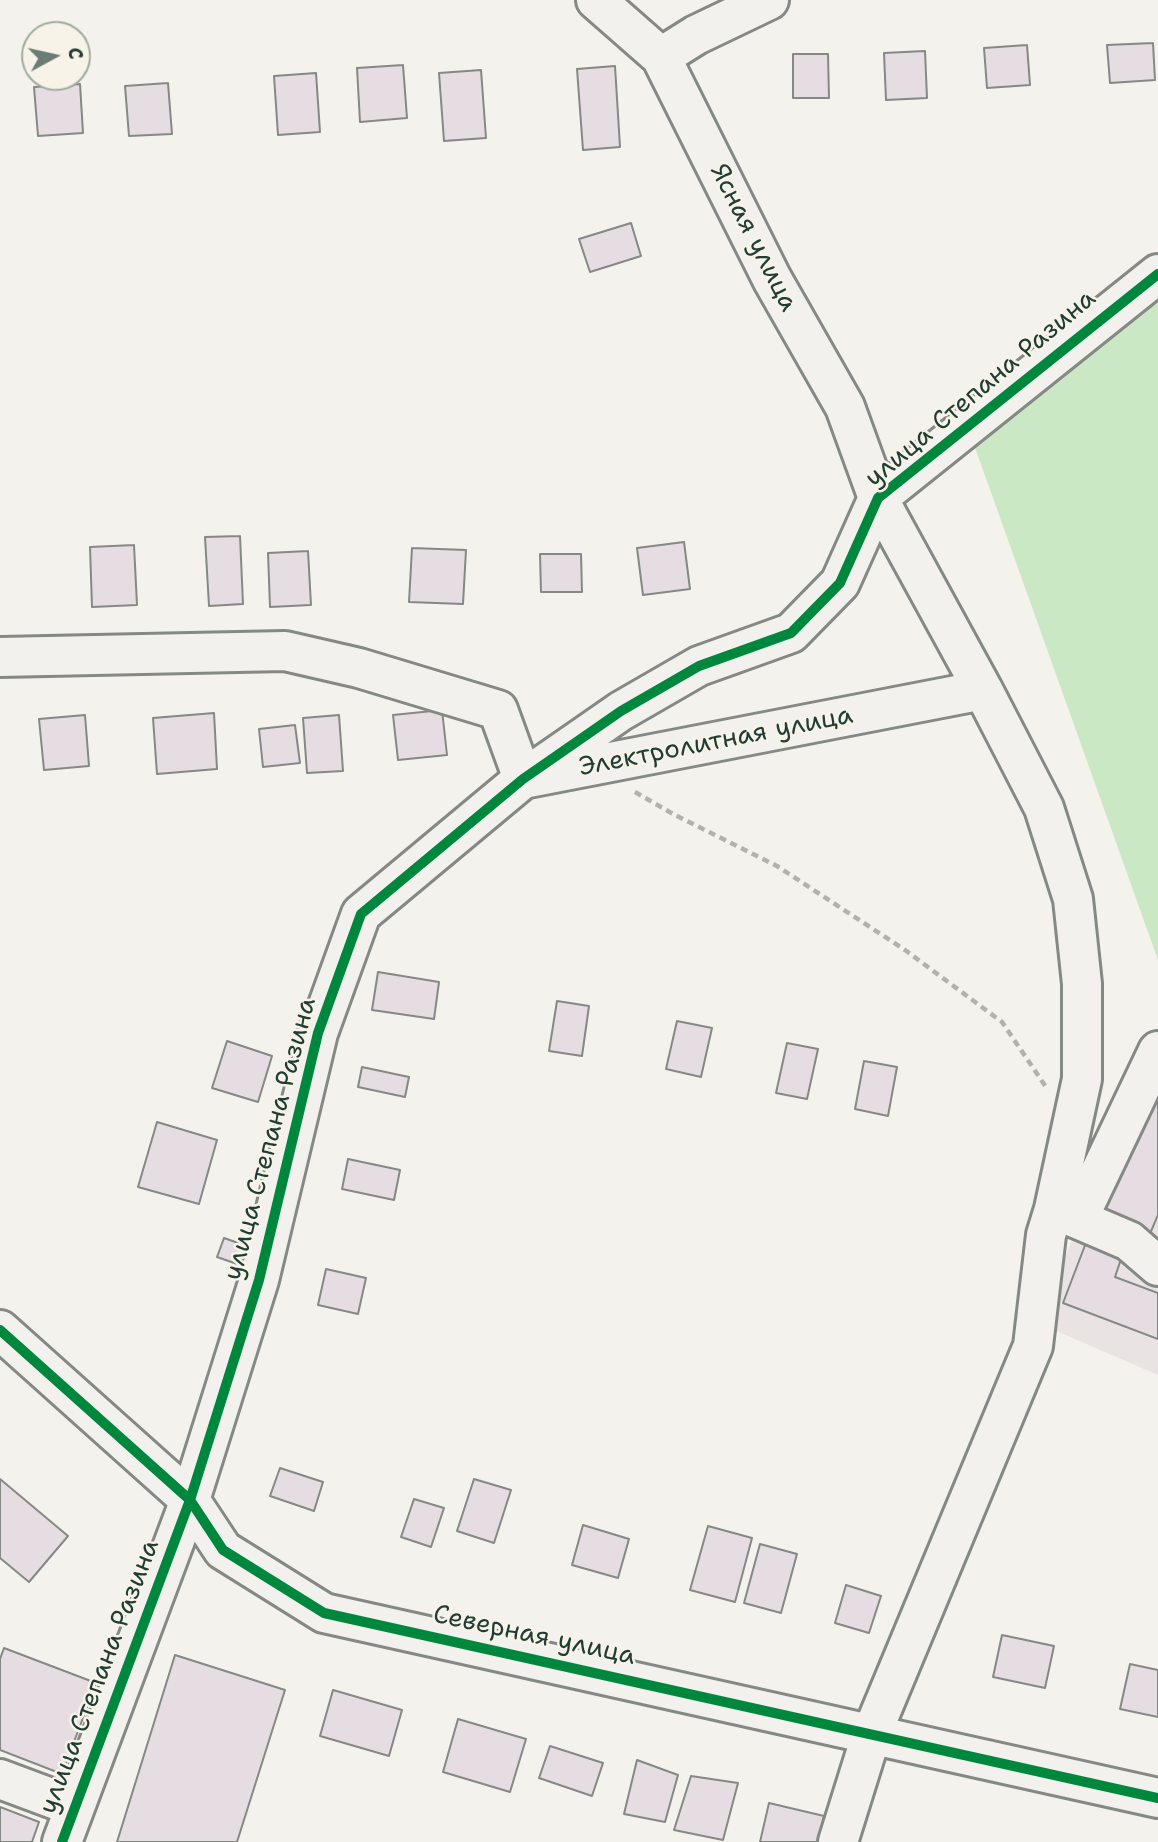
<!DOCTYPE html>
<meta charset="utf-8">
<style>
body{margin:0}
#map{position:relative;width:1158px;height:1842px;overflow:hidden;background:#f4f2ec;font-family:"Shantell Sans",sans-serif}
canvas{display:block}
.north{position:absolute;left:21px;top:21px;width:70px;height:70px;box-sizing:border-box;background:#f7f3e8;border:2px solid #a1aaa0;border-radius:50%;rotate:82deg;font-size:19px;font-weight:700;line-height:28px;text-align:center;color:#1f3d34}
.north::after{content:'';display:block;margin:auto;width:24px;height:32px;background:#6a7c74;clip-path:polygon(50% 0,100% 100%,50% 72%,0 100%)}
</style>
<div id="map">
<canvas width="1158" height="1842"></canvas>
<div class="north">С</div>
</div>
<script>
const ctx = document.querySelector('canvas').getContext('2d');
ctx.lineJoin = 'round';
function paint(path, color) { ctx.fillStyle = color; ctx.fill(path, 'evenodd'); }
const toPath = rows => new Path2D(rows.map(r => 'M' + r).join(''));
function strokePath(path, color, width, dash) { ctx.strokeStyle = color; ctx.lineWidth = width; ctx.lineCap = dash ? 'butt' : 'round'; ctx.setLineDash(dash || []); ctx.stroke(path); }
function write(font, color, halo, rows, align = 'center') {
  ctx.font = font + ' "Shantell Sans",sans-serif'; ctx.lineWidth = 5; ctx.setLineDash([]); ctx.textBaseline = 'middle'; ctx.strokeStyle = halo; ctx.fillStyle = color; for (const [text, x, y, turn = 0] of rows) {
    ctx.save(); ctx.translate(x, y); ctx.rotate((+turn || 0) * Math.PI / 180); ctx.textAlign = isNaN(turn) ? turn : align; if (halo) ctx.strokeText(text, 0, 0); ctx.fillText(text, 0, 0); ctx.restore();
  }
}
const built = toPath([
 [1158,1032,1158,1375,1047,1327,1042,1313]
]);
const green = toPath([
 [1158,292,1158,960,973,442]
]);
const building = toPath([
 [1153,43,1155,80,1110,83,1107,45,1153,43],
 [1027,45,1030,85,987,88,984,48,1027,45],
 [925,51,927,98,886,100,884,53,925,51],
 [793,54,828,54,829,98,793,98,793,54],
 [403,65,407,118,360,122,357,68,403,65],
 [615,66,620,147,583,150,577,69,615,66],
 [481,70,486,138,444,141,439,73,481,70],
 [316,73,320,132,278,135,274,76,316,73],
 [168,83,172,134,129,136,125,86,168,83],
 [80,84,83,133,38,136,34,87,80,84],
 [631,223,641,256,590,272,579,239,631,223],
 [240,536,243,604,209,606,205,537,240,536],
 [684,542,690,589,643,595,637,548,684,542],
 [134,545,137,605,92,607,90,547,134,545],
 [412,548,466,550,463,604,409,602,412,548],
 [308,551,311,605,270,607,268,553,308,551],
 [540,554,581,554,582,592,541,592,540,554],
 [442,710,447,755,398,760,393,715,442,710],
 [214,713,217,769,157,774,153,718,214,713],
 [85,715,89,766,44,770,39,719,85,715],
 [339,715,343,771,307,773,303,718,339,715],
 [295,725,300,763,263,767,259,729,295,725],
 [378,972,439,982,434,1019,372,1010,378,972],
 [557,1001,589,1006,582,1056,549,1051,557,1001],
 [677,1021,712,1028,701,1077,666,1069,677,1021],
 [227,1041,272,1056,258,1102,212,1088,227,1041],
 [787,1043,818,1049,807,1099,776,1093,787,1043],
 [864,1061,897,1067,888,1116,855,1109,864,1061],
 [362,1067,409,1077,405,1097,358,1087,362,1067],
 [1158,1083,1158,1215,1149,1236,1100,1216,1158,1083],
 [157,1122,217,1140,199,1204,138,1187,157,1122],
 [348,1159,400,1170,394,1200,342,1189,348,1159],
 [224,1238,247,1246,240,1265,217,1257,224,1238],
 [1087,1240,1123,1253,1115,1277,1158,1293,1158,1339,1063,1303,1087,1240],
 [326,1269,366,1278,358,1314,318,1305,326,1269],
 [280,1468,323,1482,314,1511,270,1496,280,1468],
 [0,1479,68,1536,29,1582,0,1558,0,1479],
 [474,1479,511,1490,494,1543,457,1531,474,1479],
 [414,1499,444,1508,431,1547,401,1537,414,1499],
 [583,1525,629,1539,618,1578,572,1565,583,1525],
 [708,1526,752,1538,735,1602,690,1590,708,1526],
 [760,1544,797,1554,781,1613,744,1603,760,1544],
 [846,1585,881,1596,869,1633,835,1623,846,1585],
 [1002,1635,1054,1646,1045,1688,993,1677,1002,1635],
 [4,1648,96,1683,62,1774,0,1750,0,1659,4,1648],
 [175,1655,285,1690,237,1842,117,1842,175,1655],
 [1130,1664,1158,1670,1158,1717,1120,1709,1130,1664],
 [333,1690,402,1710,389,1756,320,1736,333,1690],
 [458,1719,526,1739,510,1792,443,1772,458,1719],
 [550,1746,603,1763,592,1796,539,1778,550,1746],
 [637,1760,678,1775,665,1822,624,1814,637,1760],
 [691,1776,738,1783,723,1840,674,1830,691,1776],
 [769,1803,824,1816,818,1842,760,1842,769,1803],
 [0,1807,39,1822,32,1842,0,1842,0,1807]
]);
const path = toPath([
 [635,792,675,815,777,866,905,950,1002,1022,1046,1087]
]);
const minor = toPath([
 [596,0,661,57,772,279,845,407,878,498,983,690,1044,808,1073,899,1082,984,1082,1079,1054,1209],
 [661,57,696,35,769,0],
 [0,657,285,651,359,668,498,710,523,779,983,690],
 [1078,1219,1158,1051],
 [0,1330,190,1500,223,1550,324,1613,1158,1798],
 [0,1779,75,1807],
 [62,1842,190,1500,259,1280,318,1033,361,914,523,779,621,711,699,666,791,633,840,583,878,498,1158,274],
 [838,1842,872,1733,1033,1346,1046,1235,1054,1209,1129,1241,1158,1266]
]);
const cycleway = toPath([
 [0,1330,190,1500,223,1550,324,1613,1158,1798],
 [62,1842,190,1500,259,1280,318,1033,361,914,523,779,621,711,699,666,791,633,840,583,878,498,1158,274]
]);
const streetNames = [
 ["Ясная улица",753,238,63],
 ["улица Степана Разина",981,389,-40],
 ["Электролитная улица",716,742,-11],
 ["улица Степана Разина",271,1139,-75],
 ["Северная улица",534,1636,12],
 ["улица Степана Разина",100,1677,-69]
];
paint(built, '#eae3e3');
paint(green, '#cae8c3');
paint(building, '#e5dde2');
strokePath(building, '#848985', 2);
strokePath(minor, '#848985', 44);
strokePath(path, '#b0b2ae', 4.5, [7, 5]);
strokePath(minor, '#f2f1ed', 38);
strokePath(cycleway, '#00873e', 10);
write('26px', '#1f3d34', '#f7f3e8', streetNames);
</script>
